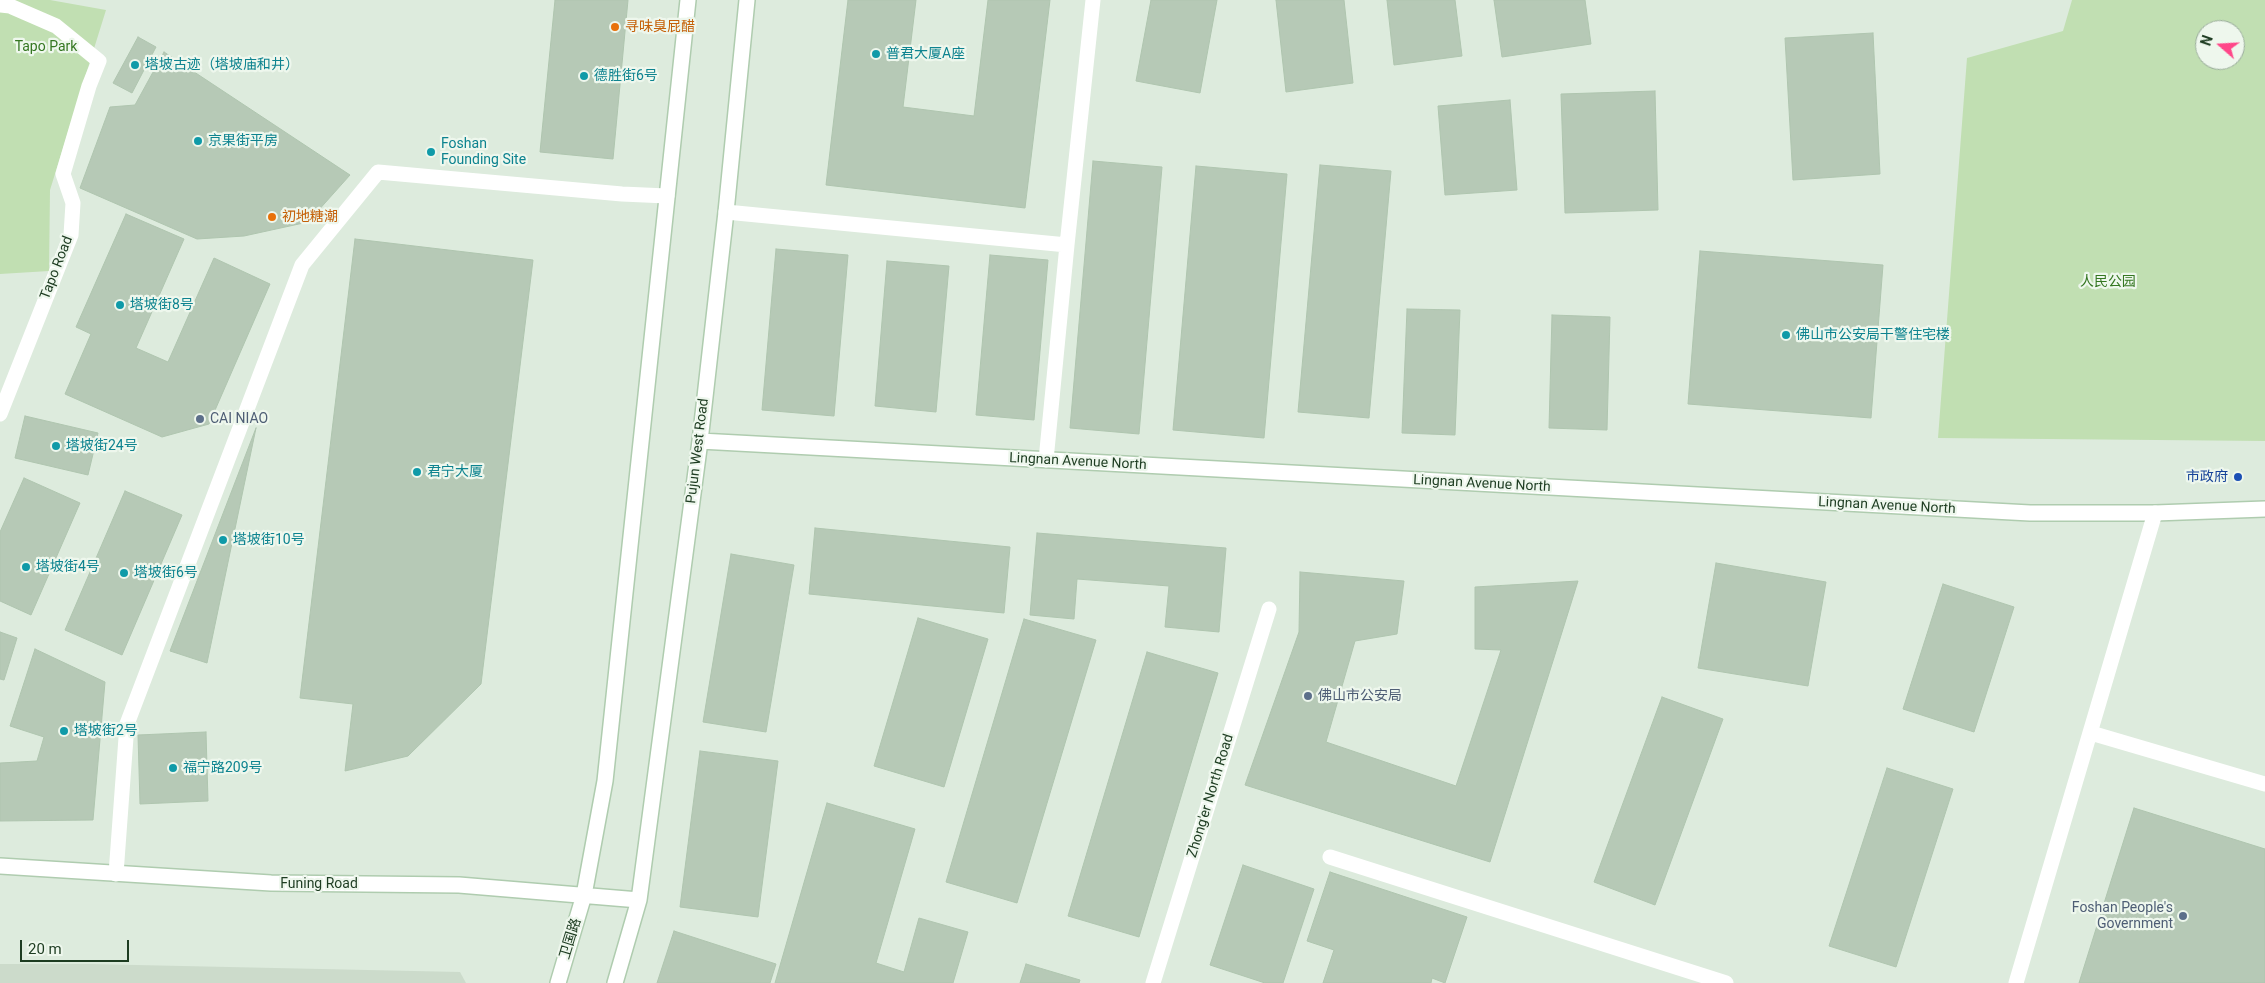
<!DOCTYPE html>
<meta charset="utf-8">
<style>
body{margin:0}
#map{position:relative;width:2265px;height:983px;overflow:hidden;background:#ddebdd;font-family:Roboto,sans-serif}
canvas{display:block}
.north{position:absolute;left:2195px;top:20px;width:50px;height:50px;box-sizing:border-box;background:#eef7ed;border:1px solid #9aac9b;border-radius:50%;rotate:289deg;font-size:14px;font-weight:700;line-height:20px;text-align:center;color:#1d3c21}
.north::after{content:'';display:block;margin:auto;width:18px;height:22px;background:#ff4789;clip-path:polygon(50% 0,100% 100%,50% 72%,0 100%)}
.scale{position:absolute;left:20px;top:940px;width:109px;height:22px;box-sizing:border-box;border:2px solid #1d3c21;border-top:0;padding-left:6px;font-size:15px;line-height:18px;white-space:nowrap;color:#1d3c21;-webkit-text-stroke:4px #eef7ed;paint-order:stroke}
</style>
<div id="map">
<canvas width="2265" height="983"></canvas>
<div class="north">N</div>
<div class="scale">20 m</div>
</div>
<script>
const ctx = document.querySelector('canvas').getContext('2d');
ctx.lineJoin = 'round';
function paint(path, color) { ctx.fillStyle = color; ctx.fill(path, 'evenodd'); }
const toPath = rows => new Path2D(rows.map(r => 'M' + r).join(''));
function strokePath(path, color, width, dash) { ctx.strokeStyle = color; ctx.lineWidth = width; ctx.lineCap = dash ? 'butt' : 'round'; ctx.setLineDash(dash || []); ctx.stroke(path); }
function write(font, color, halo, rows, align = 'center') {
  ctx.font = font + ' Roboto,"Noto Sans SC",sans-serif'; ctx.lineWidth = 4.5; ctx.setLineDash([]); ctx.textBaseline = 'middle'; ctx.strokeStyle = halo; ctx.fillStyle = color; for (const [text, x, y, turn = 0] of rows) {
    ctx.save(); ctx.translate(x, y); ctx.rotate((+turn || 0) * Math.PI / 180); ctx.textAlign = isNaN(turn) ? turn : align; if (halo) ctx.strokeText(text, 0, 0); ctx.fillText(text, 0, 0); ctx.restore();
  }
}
const built = toPath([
 [0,964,90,964,460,972,466,983,0,983]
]);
const green = toPath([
 [0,0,50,0,106,10,50,190,49,271,0,274],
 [2072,0,2265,0,2265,441,1938,438,1967,58,2063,31],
 [2205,30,2235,30,2235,60,2205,60]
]);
const building = toPath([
 [555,0,628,0,613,159,540,152,555,0],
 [848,0,916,0,903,107,974,116,988,0,1050,0,1025,208,826,185,848,0],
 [1151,0,1217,0,1200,93,1136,81,1151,0],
 [1276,0,1344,0,1353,83,1286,92,1276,0],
 [1387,0,1455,0,1462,56,1394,65,1387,0],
 [1494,0,1585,0,1591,44,1502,57,1494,0],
 [1873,33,1880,174,1793,180,1785,38,1873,33],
 [138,37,156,47,132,93,113,83,138,37],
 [164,52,350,175,308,222,244,236,197,239,80,188,110,107,135,105,164,52],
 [1655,91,1658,210,1565,213,1561,94,1655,91],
 [1510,100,1517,190,1445,195,1438,106,1510,100],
 [1093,161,1162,167,1139,434,1070,428,1093,161],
 [1320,165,1391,171,1369,418,1298,412,1320,165],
 [1196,166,1287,174,1264,438,1173,430,1196,166],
 [126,214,184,239,136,348,168,362,214,258,270,284,209,424,162,437,65,394,91,334,76,327,126,214],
 [355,239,533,260,481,684,408,756,345,771,353,704,300,698,355,239],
 [776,249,848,255,834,416,762,410,776,249],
 [1700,251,1883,265,1871,418,1688,404,1700,251],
 [990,255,1048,260,1034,420,976,415,990,255],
 [887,261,949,266,936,412,875,406,887,261],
 [1407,309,1460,310,1455,435,1402,433,1407,309],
 [1552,315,1610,317,1607,430,1549,428,1552,315],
 [25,416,98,433,88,475,15,458,25,416],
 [256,428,207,663,170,651,256,428],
 [24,478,80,503,31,615,0,601,0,532,24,478],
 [125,491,182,515,122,655,65,630,125,491],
 [815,528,1010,547,1004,613,809,594,815,528],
 [1037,533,1226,548,1219,632,1165,627,1169,586,1077,579,1074,619,1030,615,1037,533],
 [731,554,794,565,766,732,703,722,731,554],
 [1716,563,1826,582,1808,686,1698,668,1716,563],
 [1300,572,1404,581,1397,634,1355,641,1326,742,1456,786,1501,650,1475,649,1475,587,1578,581,1490,862,1245,785,1299,632,1300,572],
 [1943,584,2014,607,1974,732,1903,709,1943,584],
 [918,618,988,639,944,787,874,766,918,618],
 [1024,619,1096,640,1017,903,946,882,1024,619],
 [0,632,17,638,4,680,0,679,0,632],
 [35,649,105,682,93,820,0,821,0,763,37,761,44,737,10,726,35,649],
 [1147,652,1218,673,1139,937,1068,916,1147,652],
 [1662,697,1723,719,1655,905,1594,882,1662,697],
 [206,732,208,801,140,804,138,735,206,732],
 [700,751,778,761,758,917,680,907,700,751],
 [1887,768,1953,789,1896,967,1829,946,1887,768],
 [827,803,915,829,876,963,904,972,919,918,968,932,953,983,775,983,827,803],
 [2134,808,2265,849,2265,983,2079,983,2134,808],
 [1243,865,1314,889,1283,983,1265,983,1210,965,1243,865],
 [1330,872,1467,917,1445,983,1432,978,1431,983,1323,983,1334,950,1307,941,1330,872],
 [674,931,776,964,770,983,657,983,674,931],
 [1026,964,1080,980,1079,983,1020,983,1026,964]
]);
const service = toPath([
 [0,5,10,6,56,26,99,61,89,86,63,174,73,203,71,235,0,414],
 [2091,733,2265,784],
 [1330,857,1726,983],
 [116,874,127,724,302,265,378,172,622,194,667,196],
 [1153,983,1269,609],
 [2016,983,2155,513]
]);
const minor = toPath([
 [726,212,1067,245],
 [1046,460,1067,245,1093,0]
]);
const secondary = toPath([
 [700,441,2030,513,2155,513,2265,509],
 [0,866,271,883,459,885,639,900],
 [558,983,584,895,605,781,688,0],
 [615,983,639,900,700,441,726,212,747,0]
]);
const markers = [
 [615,27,5,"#e8710a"],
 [876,54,5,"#0f9aa8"],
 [135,65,5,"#0f9aa8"],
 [584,76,5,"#0f9aa8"],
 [198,141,5,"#0f9aa8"],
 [431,152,5,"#0f9aa8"],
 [272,217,5,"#e8710a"],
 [120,305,5,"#0f9aa8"],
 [1786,335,5,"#0f9aa8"],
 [200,419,5,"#5c6f8a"],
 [56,446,5,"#0f9aa8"],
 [417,472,5,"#0f9aa8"],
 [2238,477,5,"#1a4fb4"],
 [223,540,5,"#0f9aa8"],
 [26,567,5,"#0f9aa8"],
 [124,573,5,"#0f9aa8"],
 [1308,696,5,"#5c6f8a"],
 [64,731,5,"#0f9aa8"],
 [173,768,5,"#0f9aa8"],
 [2183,916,5,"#5c6f8a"]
];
const foodNames = [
 ["寻味臭屁醋",625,27],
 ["初地糖潮",282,217]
];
const parkNames = [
 ["Tapo Park",46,47],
 ["人民公园",2108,282]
];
const cultureNames = [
 ["普君大厦A座",886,54],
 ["塔坡古迹（塔坡庙和井）",145,65],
 ["德胜街6号",594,76],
 ["京果街平房",208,141],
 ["Foshan",441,144],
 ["Founding Site",441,160],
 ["塔坡街8号",130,305],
 ["佛山市公安局干警住宅楼",1796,335],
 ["塔坡街24号",66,446],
 ["君宁大厦",427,472],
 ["塔坡街10号",233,540],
 ["塔坡街4号",36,567],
 ["塔坡街6号",134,573],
 ["塔坡街2号",74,731],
 ["福宁路209号",183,768]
];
const streetNames = [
 ["Tapo Road",57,268,-69],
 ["Pujun West Road",698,451,-83],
 ["Lingnan Avenue North",1078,462,3],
 ["Lingnan Avenue North",1482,484,3],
 ["Lingnan Avenue North",1887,506,3],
 ["Zhong'er North Road",1211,796,-73],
 ["Funing Road",319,884],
 ["卫国路",571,939,-73]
];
const serviceNames = [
 ["CAI NIAO",210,419],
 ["佛山市公安局",1318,696],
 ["Foshan People's",2173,908,"right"],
 ["Government",2173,924,"right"]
];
const transitNames = [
 ["市政府",2228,477]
];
paint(built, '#ccdbcb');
paint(green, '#c1dfb2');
paint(building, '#b6c9b6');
strokePath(building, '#afc5af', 1);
strokePath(secondary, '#afccaf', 18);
strokePath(service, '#fff', 15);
strokePath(minor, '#fff', 15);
strokePath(secondary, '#fff', 15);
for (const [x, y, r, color] of markers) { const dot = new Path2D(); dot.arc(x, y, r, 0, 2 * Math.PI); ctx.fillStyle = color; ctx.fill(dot); strokePath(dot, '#eef7ed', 2); }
write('14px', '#c56008', '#eef7ed', foodNames, 'left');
write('14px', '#357722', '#eef7ed', parkNames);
write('14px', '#0d838f', '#eef7ed', cultureNames, 'left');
write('14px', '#1d3c21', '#eef7ed', streetNames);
write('14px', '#4e5e75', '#eef7ed', serviceNames, 'left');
write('14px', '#164399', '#eef7ed', transitNames, 'right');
</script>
